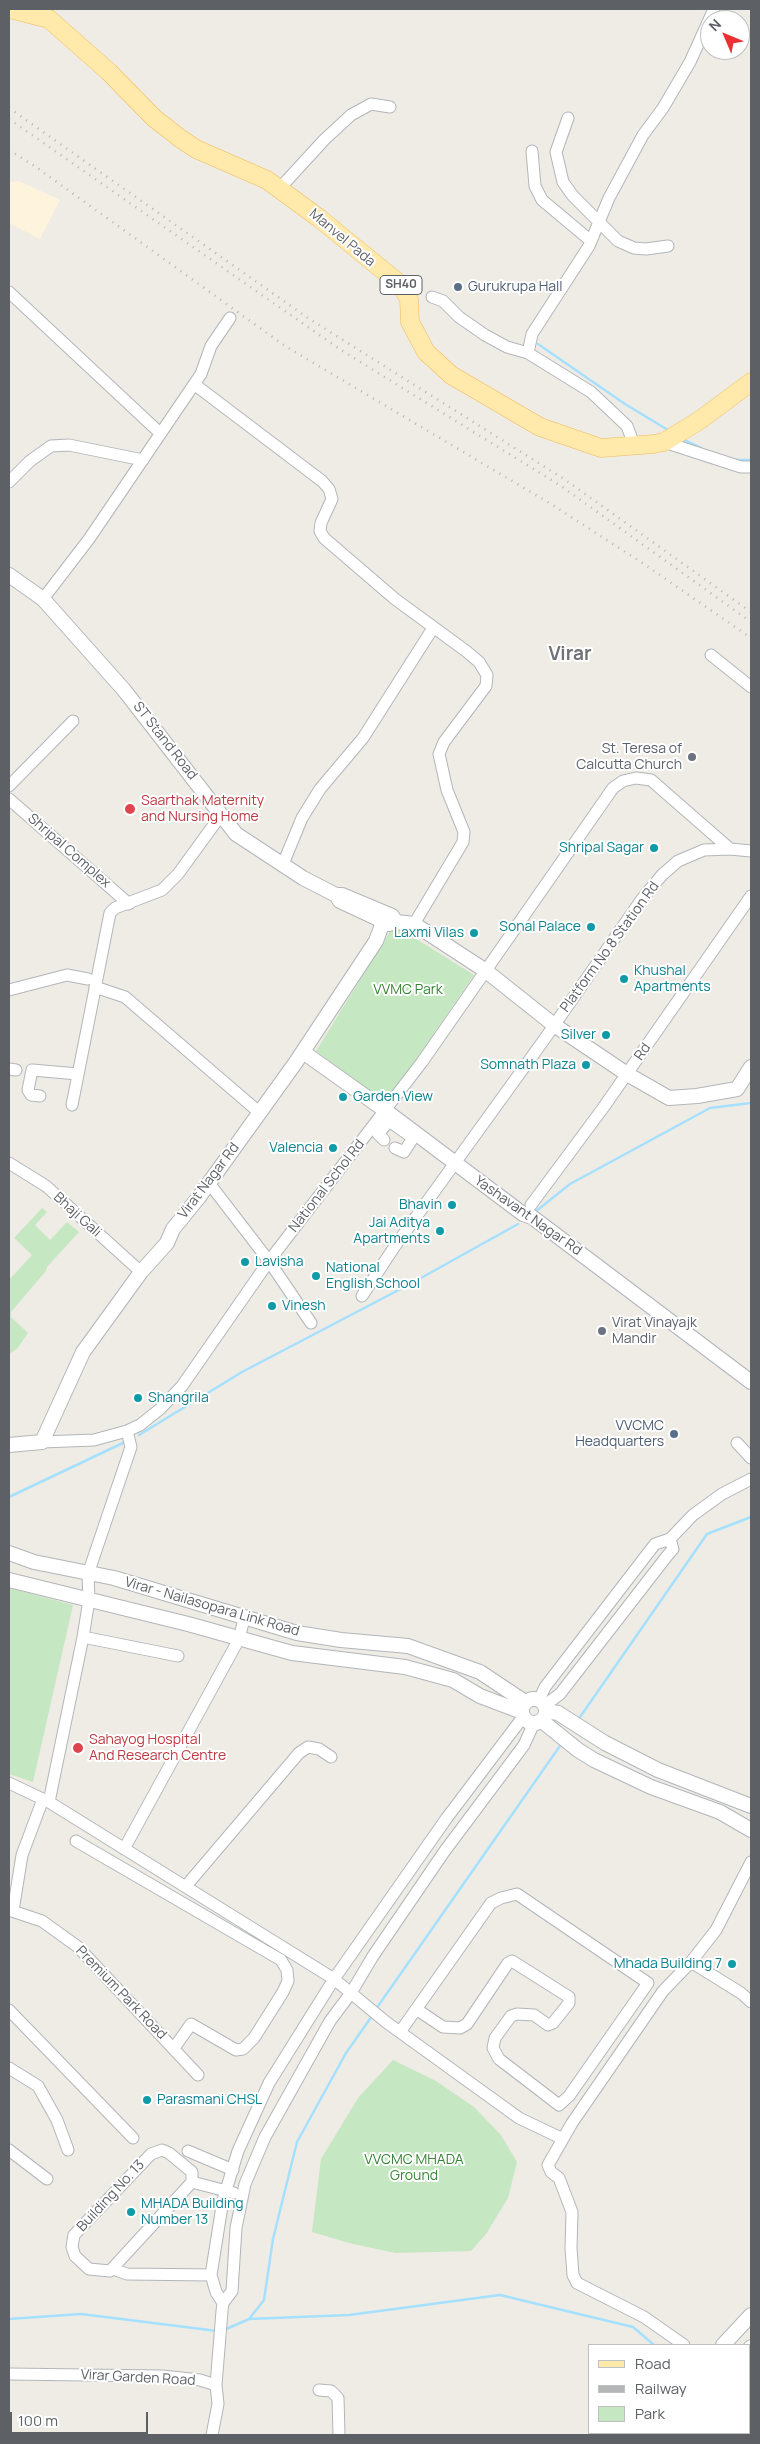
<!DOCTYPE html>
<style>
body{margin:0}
#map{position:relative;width:760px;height:2444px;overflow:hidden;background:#efece5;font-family:Manrope,sans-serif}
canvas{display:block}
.frame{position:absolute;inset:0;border:10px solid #5d6166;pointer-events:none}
.legend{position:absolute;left:588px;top:2344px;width:162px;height:90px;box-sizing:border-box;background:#fff;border:1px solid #bec0c2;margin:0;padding:6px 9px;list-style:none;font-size:15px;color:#5d6166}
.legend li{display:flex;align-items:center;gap:10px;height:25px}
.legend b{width:25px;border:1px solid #bec0c2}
.north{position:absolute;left:700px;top:10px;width:50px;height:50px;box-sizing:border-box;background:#fff;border:1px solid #bec0c2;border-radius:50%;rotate:315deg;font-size:14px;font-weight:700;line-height:20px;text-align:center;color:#5d6166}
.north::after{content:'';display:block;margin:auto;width:18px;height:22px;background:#e93133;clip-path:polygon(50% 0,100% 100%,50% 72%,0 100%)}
.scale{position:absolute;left:10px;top:2412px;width:138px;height:22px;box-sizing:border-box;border:2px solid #5d6166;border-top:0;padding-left:6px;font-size:15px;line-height:18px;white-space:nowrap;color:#5d6166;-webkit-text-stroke:4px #fff;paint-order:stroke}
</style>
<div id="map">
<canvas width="760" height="2444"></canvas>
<div class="frame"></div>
<ul class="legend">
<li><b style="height:6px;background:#ffeaab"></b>Road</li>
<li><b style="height:6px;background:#b4b5b6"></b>Railway</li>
<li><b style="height:14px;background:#c5e7c2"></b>Park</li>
</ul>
<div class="north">N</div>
<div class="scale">100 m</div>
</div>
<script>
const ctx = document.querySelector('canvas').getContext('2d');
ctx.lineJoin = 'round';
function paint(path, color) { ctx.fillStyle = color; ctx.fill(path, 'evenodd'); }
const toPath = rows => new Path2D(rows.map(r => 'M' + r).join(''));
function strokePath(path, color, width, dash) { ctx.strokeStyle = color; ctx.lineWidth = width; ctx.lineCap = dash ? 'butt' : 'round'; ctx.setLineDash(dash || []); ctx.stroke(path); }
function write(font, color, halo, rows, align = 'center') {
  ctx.font = font + ' Manrope,sans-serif'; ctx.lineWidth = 4; ctx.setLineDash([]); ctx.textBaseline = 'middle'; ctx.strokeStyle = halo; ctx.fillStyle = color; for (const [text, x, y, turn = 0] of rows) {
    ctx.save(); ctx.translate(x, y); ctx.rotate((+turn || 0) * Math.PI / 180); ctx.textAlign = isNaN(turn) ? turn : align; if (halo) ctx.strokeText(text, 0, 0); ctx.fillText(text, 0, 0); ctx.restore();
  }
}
const commercial = toPath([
 [19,181,60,200,40,239,9,223,9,182]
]);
const green = toPath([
 [394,925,474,975,386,1103,316,1051],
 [42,1208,47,1212,35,1225,50,1240,67,1222,79,1232,47,1267,46,1271,11,1312,11,1317,28,1333,17,1349,9,1354,9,1280,32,1255,14,1238],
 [9,1588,73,1605,33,1782,9,1774],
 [393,2060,436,2081,474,2107,501,2135,517,2162,508,2198,486,2234,471,2251,395,2253,349,2243,312,2232,321,2159,358,2098]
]);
const stream = toPath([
 [538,344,625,404,668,430],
 [682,439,701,448],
 [734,460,751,460],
 [535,1212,570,1184,710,1108,751,1103],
 [139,1435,242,1372,412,1283,518,1224],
 [9,1497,125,1442],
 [578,1720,707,1534,751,1517],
 [376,2009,562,1743],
 [9,2319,81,2314,217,2331],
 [249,2319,349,2315,500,2295,633,2327,654,2345],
 [224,2330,249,2319,264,2300,273,2239,297,2142,346,2053,372,2016],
 [749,2427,751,2429]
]);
const minor = toPath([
 [568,118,556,152,563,182,573,196,618,241,634,248,646,249,668,246],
 [532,151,535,186,542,200,591,241],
 [280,188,324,140,351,115,371,104,390,107],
 [9,292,160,433],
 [432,297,443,301,459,317,485,335,507,347,528,353],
 [194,384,322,481,329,489,332,499,321,523,320,531,324,538,395,599,466,651,479,662,487,675,486,686,444,742,439,754,447,790,464,832,463,842,414,924],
 [664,442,741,467,751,467],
 [635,447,627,426,591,392,528,353,532,334,589,246,609,198,643,135,663,108,690,62,714,9],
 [9,482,30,461,51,446,69,445,143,460],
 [43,599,89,539,201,374,211,346,230,318],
 [711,655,751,687],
 [9,786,73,721],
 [9,799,129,904],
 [283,864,302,818,320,789,363,738,433,628],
 [95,987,125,997,260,1113],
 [9,990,67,975,88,979],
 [9,1069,16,1070],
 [40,1096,31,1095,28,1090,32,1070,78,1074],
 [72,1105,110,913,115,908,162,890,178,874,221,815],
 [384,1140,378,1134,389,1121,413,1138,404,1152,395,1148],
 [9,1163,46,1186,141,1272],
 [209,1183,269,1261,311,1323],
 [531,1205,603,1108,751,896],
 [362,1296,395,1246,546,1037,642,899,662,875,678,861,704,850,730,849,751,851],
 [42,1442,94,1440,127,1431,140,1425,160,1409,182,1386,269,1261,422,1062,613,788,623,781,636,778,651,780,730,849],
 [737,1443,751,1458],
 [670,1539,693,1515,722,1494,751,1479],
 [83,1637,178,1656],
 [539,1700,545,1687,655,1544,670,1539,673,1549,667,1556,560,1694,545,1705],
 [9,1783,49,1802,334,1979,386,2022,519,2118,563,2139],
 [49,1802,83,1637,89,1600,88,1574,131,1447,127,1431],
 [76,1841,281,1960,287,1970,288,1981,283,1992,254,2038,243,2049,236,2050,191,2024,174,2048],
 [124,1849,239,1639,244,1619],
 [186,1886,299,1753,308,1747,319,1749,331,1757],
 [9,1910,42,1921,78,1947,198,2075],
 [13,1911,22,1855,43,1799],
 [691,1962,741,1993,751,2002],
 [9,2010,133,2138],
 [400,2032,491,1903,501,1898,517,1894,648,1983,569,2096,559,2105,499,2059,493,2048,495,2038,511,2016,517,2014,534,2015,548,2025,553,2023,569,2003,569,1997,512,1961,508,1963,467,2024,460,2028,443,2027,416,2009],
 [9,2068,38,2086,57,2120,68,2150],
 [9,2150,47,2179],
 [188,2151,233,2170],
 [192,2182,192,2172,169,2153,162,2150,151,2154,74,2235,72,2247,75,2256,89,2269,110,2271,192,2182,234,2193],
 [113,2269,127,2274,211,2275],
 [223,2303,216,2292,211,2275,223,2200,238,2151,269,2083,334,1979,446,1819,523,1717],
 [684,2345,644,2317,577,2283,573,2275,571,2248,572,2212,559,2178,551,2172,548,2165,572,2123,663,1991,691,1962,716,1930,751,1862],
 [9,2374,162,2376,200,2380,216,2385,218,2404,212,2435],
 [216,2385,222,2311,223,2303,232,2291,236,2228,245,2184,265,2137,330,2021,351,1993,373,1956,444,1852,524,1745,534,1723],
 [319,2390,331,2391,338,2398,339,2435]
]);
const tertiary = toPath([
 [9,575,43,599,124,690,236,834,303,878,336,895,340,901,389,924,396,922,392,916,342,895,336,895],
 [396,922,414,924,486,971,554,1025,627,1074,669,1098,697,1096,737,1089,751,1067],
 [303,1052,386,1111,523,1214,532,1217,751,1382],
 [9,1445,42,1442,83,1352,141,1272,167,1243,173,1229,199,1197,296,1062,376,941,386,914],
 [9,1553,34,1562,114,1578,297,1633,341,1640,408,1646,480,1672,525,1702],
 [9,1580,188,1624,292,1653,405,1667,453,1680,480,1696,522,1712],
 '522 1711a12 12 0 1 1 24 0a12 12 0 1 1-24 0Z',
 [546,1711,558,1713,605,1743,658,1770,751,1806],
 [542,1721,578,1750,594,1760,651,1787,720,1812,751,1830],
 [723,2345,751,2315],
 [749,2350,751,2347]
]);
const primary = toPath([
 [10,9,49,19,109,72,154,118,181,139,196,149,267,180,319,218,401,285,409,299,410,322,426,352,451,375,540,427,601,448,654,444,664,442,700,420,751,382]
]);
const rail = toPath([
 [9,108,308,318,564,479,751,612],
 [9,119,341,350,561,486,751,622],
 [9,150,36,167,285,346,551,504,644,564,751,638]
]);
const markers = [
 [458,287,5,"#5c6f8a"],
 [692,757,5,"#6b7280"],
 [130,809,6,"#e0444e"],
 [654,848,5,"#0f9aa8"],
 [591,927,5,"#0f9aa8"],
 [474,933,5,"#0f9aa8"],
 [624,979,5,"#0f9aa8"],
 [606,1035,5,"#0f9aa8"],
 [586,1065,5,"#0f9aa8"],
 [343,1097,5,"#0f9aa8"],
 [333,1148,5,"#0f9aa8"],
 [452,1205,5,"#0f9aa8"],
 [440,1231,5,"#0f9aa8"],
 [245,1262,5,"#0f9aa8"],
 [316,1276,5,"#0f9aa8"],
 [272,1306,5,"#0f9aa8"],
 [602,1331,5,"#6b7280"],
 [138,1398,5,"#0f9aa8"],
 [674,1434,5,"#5c6f8a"],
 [78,1748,6,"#e0444e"],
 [732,1964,5,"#0f9aa8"],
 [147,2100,5,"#0f9aa8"],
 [131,2212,5,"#0f9aa8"]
];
const shields = [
 [401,285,42]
];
const shieldNames = [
 ["SH40",401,285]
];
const streetNames = [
 ["Manvel Pada",342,238,40],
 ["ST Stand Road",165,741,52],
 ["Shripal Complex",69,851,41],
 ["Platform No.8 Station Rd",610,947,-54],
 ["Rd",643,1052,-55],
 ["Virat Nagar Rd",209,1181,-53],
 ["National Schol Rd",327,1186,-52],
 ["Bhaji Gali",77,1215,42],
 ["Yashavant Nagar Rd",528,1216,35],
 ["Virar - Nailasopara Link Road",212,1607,16],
 ["Premium Park Road",121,1993,46],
 ["Building No. 13",111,2196,-47],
 ["Virar Garden Road",138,2378,3]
];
const serviceNames = [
 ["Gurukrupa Hall",468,287],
 ["VVCMC",664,1426,"right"],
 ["Headquarters",664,1442,"right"]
];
const worshipNames = [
 ["St. Teresa of",682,749],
 ["Calcutta Church",682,765],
 ["Virat Vinayajk",612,1323,"left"],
 ["Mandir",612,1339,"left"]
];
const healthNames = [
 ["Saarthak Maternity",141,801],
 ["and Nursing Home",141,817],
 ["Sahayog Hospital",89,1740],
 ["And Research Centre",89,1756]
];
const cultureNames = [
 ["Shripal Sagar",644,848],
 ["Sonal Palace",581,927],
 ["Laxmi Vilas",464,933],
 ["Khushal",634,971,"left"],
 ["Apartments",634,987,"left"],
 ["Silver",596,1035],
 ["Somnath Plaza",576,1065],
 ["Garden View",353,1097,"left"],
 ["Valencia",323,1148],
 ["Bhavin",442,1205],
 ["Jai Aditya",430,1223],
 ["Apartments",430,1239],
 ["Lavisha",255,1262,"left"],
 ["National",326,1268,"left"],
 ["English School",326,1284,"left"],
 ["Vinesh",282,1306,"left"],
 ["Shangrila",148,1398,"left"],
 ["Mhada Building 7",722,1964],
 ["Parasmani CHSL",157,2100,"left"],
 ["MHADA Building",141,2204,"left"],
 ["Number 13",141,2220,"left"]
];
const parkNames = [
 ["VVMC Park",408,990],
 ["VVCMC MHADA",414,2160],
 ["Ground",414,2176]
];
const districtNames = [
 ["Virar",570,655]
];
paint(commercial, '#fef3dc');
paint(green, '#c5e7c2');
strokePath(stream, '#a6e0ff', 2.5);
strokePath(minor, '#b2b6ba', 13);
strokePath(tertiary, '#b2b6ba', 16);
strokePath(primary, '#f1ba5c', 19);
strokePath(minor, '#fff', 11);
strokePath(tertiary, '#fff', 14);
strokePath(primary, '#ffeaab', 18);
strokePath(rail, '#b4b5b6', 2.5, [1, 6]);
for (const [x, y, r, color] of markers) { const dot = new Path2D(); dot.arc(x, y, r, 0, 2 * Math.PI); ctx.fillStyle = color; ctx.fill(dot); strokePath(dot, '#fff', 2); }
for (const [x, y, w] of shields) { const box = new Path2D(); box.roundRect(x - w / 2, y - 9.5, w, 19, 4); ctx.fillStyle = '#fff'; ctx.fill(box); strokePath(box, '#5d6166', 1); }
write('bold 12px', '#5d6166', null, shieldNames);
write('14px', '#5d6166', '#fff', streetNames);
write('14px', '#4e5e75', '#fff', serviceNames, 'left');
write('14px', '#5b616d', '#fff', worshipNames, 'right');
write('14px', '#be3a42', '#fff', healthNames, 'left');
write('14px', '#0d838f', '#fff', cultureNames, 'right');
write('14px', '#388435', '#fff', parkNames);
write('bold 19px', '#6e7378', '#fff', districtNames);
</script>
